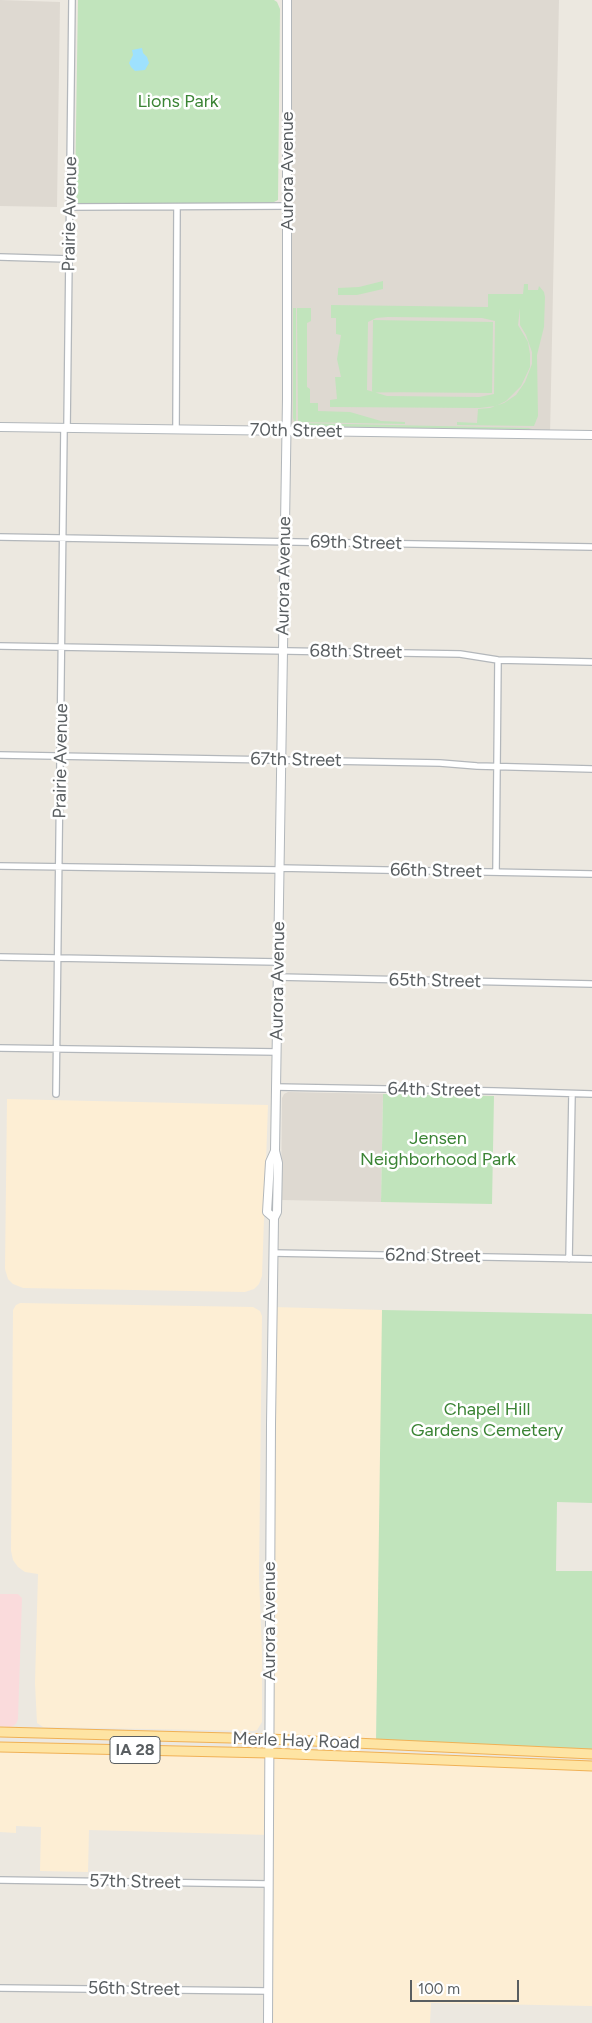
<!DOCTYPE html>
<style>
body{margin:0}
#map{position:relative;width:592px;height:2023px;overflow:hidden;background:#ece8e0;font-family:Figtree,sans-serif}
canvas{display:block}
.scale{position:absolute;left:410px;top:1980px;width:109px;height:22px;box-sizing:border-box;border:2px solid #595e61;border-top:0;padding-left:6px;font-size:15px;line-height:18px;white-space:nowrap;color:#595e61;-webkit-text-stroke:4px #fff;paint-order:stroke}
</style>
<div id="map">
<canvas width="592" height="2023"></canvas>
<div class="scale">100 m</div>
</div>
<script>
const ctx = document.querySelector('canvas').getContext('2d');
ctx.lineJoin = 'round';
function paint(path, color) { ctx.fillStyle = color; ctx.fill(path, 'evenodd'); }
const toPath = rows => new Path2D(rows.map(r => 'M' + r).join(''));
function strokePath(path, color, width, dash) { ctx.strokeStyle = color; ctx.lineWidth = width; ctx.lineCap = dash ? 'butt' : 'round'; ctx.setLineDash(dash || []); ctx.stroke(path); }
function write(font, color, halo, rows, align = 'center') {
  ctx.font = font + ' Figtree,sans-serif'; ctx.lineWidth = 5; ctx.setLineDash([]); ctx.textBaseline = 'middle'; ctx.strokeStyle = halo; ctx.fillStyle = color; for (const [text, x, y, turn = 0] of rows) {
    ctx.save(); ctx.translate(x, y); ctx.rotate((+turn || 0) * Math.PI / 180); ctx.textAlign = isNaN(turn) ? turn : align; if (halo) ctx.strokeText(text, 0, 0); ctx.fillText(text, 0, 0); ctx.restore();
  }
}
const commercial = toPath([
 [7,1099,268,1105,262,1276,259,1284,254,1289,245,1292,23,1288,13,1284,8,1279,5,1269],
 [20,1303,253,1307,260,1311,262,1316,259,1577,262,1652,262,1722,257,1730,253,1731,43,1727,37,1723,35,1683,38,1574,25,1572,18,1567,13,1560,11,1551,13,1310,16,1305],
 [273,1307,383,1310,376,1744,269,1739],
 [0,1747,592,1766,592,2006,431,2003,430,2023,268,2023,269,1835,89,1830,88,1872,40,1871,41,1827,16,1826,16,1833,0,1832]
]);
const education = toPath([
 [0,0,60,2,57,207,0,206],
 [287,0,559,0,550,435,287,431],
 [288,1092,383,1094,381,1202,281,1200,282,1098,284,1094]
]);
const medical = toPath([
 [0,1594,18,1594,22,1598,18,1719,16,1724,11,1727,0,1726]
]);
const green = toPath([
 [78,0,274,0,277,2,280,9,278,200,272,203,78,203,75,192],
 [383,281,383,289,357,295,338,295,338,288,359,287],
 [524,284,528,284,528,290,538,290,539,286,544,292,545,297,544,327,537,355,538,416,534,426,457,425,457,422,477,423,478,409,490,408,504,403,516,395,525,382,532,364,532,352,526,335,520,325,520,308,518,325,528,342,530,354,530,367,521,386,506,401,496,406,479,408,330,407,330,400,337,399,335,377,341,377,337,359,341,335,336,334,336,318,331,318,331,305,488,307,488,294,523,294],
 [388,317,482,318,495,321,494,394,479,397,387,396,367,390,368,322,376,318],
 [293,308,296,308,296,422,294,421,293,418],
 [297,308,311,308,311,321,307,323,307,387,310,389,310,403,318,403,318,411,350,412,381,421,405,422,405,424,298,422],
 [373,320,493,322,492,393,372,392],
 [298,423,531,428,532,428,525,430,300,426],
 [383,1094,494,1096,492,1204,381,1202],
 [382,1310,592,1314,592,1503,557,1502,556,1571,592,1571,592,1754,376,1744]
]);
const water = toPath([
 [142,48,143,53,147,57,149,63,145,70,135,71,131,67,129,63,133,55,132,50]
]);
const street = toPath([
 [70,207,287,206],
 [0,257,69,259],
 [67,428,72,0],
 [176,429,177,207],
 [0,537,592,547],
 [0,646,460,654,498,660,592,662],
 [0,755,440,763,477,766,592,769],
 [0,866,279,870],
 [279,868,592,874],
 [496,872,498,660],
 [0,957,278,962],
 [278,977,592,984],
 [0,1048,277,1052],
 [276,1087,494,1091,592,1094],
 [56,1094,64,428],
 [273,1253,592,1259],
 [569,1259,572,1094],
 [0,1880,269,1884],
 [0,1988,268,1991]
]);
const secondary = toPath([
 [0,427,592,435],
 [274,1218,267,1212,270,1162,275,1151],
 [268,2023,271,1424,274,1218,277,1212,278,1163,275,1151,287,399,287,0]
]);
const primary = toPath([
 [0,1732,269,1739,592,1754],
 [0,1747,269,1753,592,1766]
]);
const shields = [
 [135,1750,50]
];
const shieldNames = [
 ["IA 28",135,1750]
];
const parkNames = [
 ["Lions Park",178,102],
 ["Jensen",438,1139],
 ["Neighborhood Park",438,1160],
 ["Chapel Hill",487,1410],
 ["Gardens Cemetery",487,1431]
];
const streetNames = [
 ["Aurora Avenue",288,171,-90],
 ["Prairie Avenue",70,214,-89],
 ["70th Street",296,431,1],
 ["69th Street",356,543,1],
 ["Aurora Avenue",284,576,-89],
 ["68th Street",356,652,1],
 ["67th Street",296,760,1],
 ["Prairie Avenue",61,761,-89],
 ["66th Street",436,871,1],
 ["Aurora Avenue",278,981,-89],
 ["65th Street",435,981,1],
 ["64th Street",434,1090,1],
 ["62nd Street",433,1256,1],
 ["Aurora Avenue",270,1621,-90],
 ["Merle Hay Road",296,1741,2],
 ["57th Street",135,1882,1],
 ["56th Street",134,1989,1]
];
paint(commercial, '#fdeed4');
paint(education, '#ded9d1');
paint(medical, '#fadbdc');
paint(green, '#c1e4bc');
paint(water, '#9ee1fe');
strokePath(street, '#b3b7bb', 8);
strokePath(secondary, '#b2b7bb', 10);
strokePath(primary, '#f0b155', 11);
strokePath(street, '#fff', 5.5);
strokePath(secondary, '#fff', 8);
strokePath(primary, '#fee4a3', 9);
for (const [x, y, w] of shields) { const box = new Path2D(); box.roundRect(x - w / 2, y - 13.5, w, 27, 4); ctx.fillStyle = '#fff'; ctx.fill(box); strokePath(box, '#595e61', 1); }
write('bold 16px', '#595e61', null, shieldNames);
write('18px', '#3b8435', '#fff', parkNames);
write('18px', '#595e61', '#fff', streetNames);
</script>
